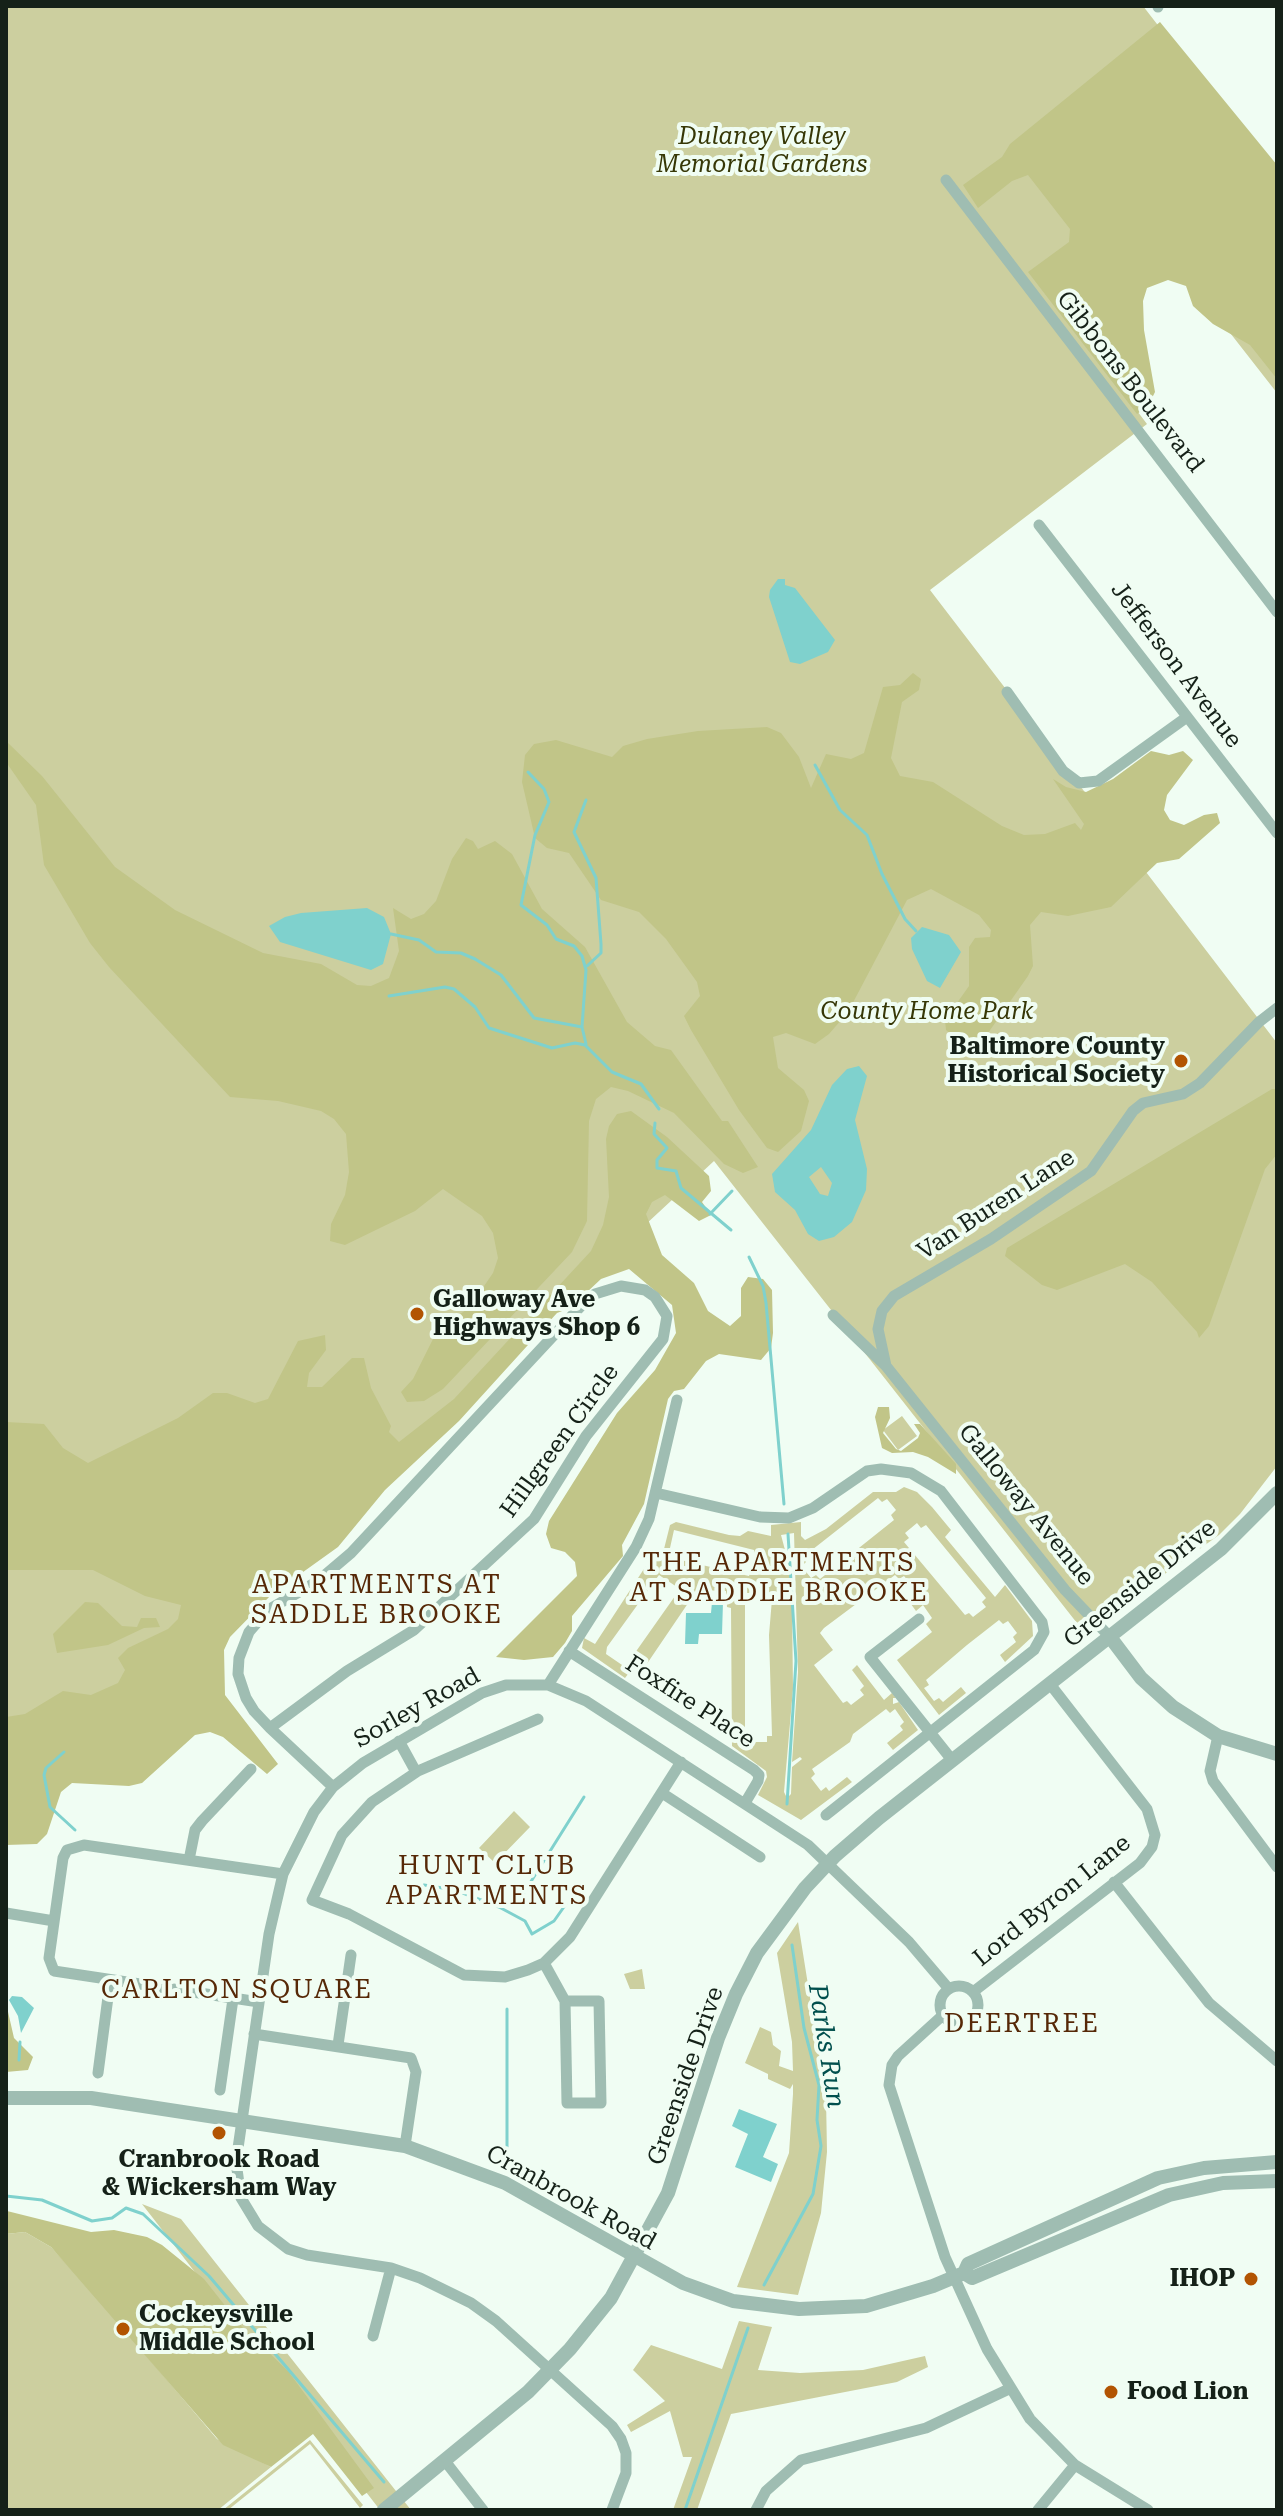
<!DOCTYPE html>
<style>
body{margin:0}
#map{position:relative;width:1283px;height:2516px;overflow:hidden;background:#f0fdf3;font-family:"Roboto Serif",serif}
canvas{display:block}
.frame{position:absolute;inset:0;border:8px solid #152118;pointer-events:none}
</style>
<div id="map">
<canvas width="1283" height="2516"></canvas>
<div class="frame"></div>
</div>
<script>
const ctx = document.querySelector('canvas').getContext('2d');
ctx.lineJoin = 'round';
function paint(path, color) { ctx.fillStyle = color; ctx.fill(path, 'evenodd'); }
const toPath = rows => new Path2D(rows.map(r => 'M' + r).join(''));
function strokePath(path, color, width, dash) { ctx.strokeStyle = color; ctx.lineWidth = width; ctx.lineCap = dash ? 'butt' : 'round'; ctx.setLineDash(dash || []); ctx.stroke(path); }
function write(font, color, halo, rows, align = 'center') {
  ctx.font = font + ' "Roboto Serif",serif'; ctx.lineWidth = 8; ctx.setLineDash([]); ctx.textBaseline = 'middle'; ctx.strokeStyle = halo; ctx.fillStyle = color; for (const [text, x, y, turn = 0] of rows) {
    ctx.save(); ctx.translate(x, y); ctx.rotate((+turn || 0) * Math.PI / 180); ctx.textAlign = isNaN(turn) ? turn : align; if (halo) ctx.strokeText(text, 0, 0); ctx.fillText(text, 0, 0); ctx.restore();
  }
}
const green = toPath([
 [6,6,1143,6,1209,91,1277,351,1277,393,1163,247,1091,350,1147,424,930,590,1277,1043,1277,1466,1240,1514,1219,1535,1084,1632,714,1161,6,1818],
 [902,1416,917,1436,898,1450,883,1430],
 [904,1487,917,1492,932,1507,951,1530,945,1537,995,1597,1005,1585,1032,1621,1033,1636,1005,1662,1000,1655,1016,1642,1013,1637,1017,1633,1008,1621,1003,1624,999,1620,967,1645,926,1680,929,1685,924,1688,934,1701,939,1698,943,1702,961,1687,966,1693,939,1715,897,1660,932,1632,926,1624,932,1618,923,1605,916,1611,908,1600,914,1588,904,1576,899,1579,895,1575,824,1628,820,1633,833,1650,814,1665,843,1703,847,1701,851,1705,864,1695,860,1690,864,1686,852,1670,857,1665,884,1700,892,1693,896,1698,893,1698,893,1704,899,1702,918,1730,893,1750,887,1743,903,1730,900,1726,904,1722,895,1709,890,1713,886,1709,853,1734,850,1742,812,1769,815,1774,811,1778,821,1791,826,1787,829,1791,847,1777,852,1782,801,1820,758,1795,767,1777,766,1771,732,1746,731,1608,727,1607,726,1591,697,1590,640,1674,632,1669,625,1678,582,1648,584,1638,595,1644,653,1555,661,1561,670,1525,676,1522,729,1535,740,1536,748,1531,771,1536,771,1525,801,1522,801,1536,805,1540,826,1529,873,1492,896,1492],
 [878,1498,882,1502,887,1499,896,1510,891,1515,894,1520,820,1579,816,1575,811,1578,802,1566,806,1562,803,1557],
 [917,1523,921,1528,926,1525,986,1598,982,1602,986,1607,973,1617,969,1613,965,1615,904,1542,909,1538,905,1533],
 [674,1530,754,1550,754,1555,760,1557,757,1571,751,1570,749,1576,668,1557],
 [794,1533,798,1672,792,1762,800,1757,802,1759,792,1767,791,1794,787,1798,784,1792,793,1689,792,1606,789,1565,781,1535],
 [659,1575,680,1589,625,1667,606,1654,607,1647],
 [745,1593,771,1593,772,1599,769,1635,772,1736,767,1736,767,1742,751,1742,750,1737,745,1736],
 [514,1811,530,1827,495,1863,479,1848],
 [798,1922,826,2098,827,2152,821,2213,798,2295,737,2287,789,2153,793,2094,793,2084,790,2089,768,2079,768,2074,745,2063,760,2027,771,2032,773,2045,781,2051,779,2066,793,2071,792,2042,777,1953],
 [642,1969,645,1989,630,1989,624,1974],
 [142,2204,181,2219,411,2510,380,2510],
 [25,2232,51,2247,95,2295,217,2439,271,2467,218,2510,6,2510,6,2234],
 [739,2321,772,2327,758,2370,800,2373,863,2370,925,2356,928,2367,897,2382,731,2414,697,2510,673,2510,692,2457,683,2457,670,2411,631,2432,627,2425,665,2401,633,2370,651,2345,722,2369],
 [310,2440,363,2505,360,2508,310,2444,228,2510,223,2510]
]);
const forest = toPath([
 [1160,22,1277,165,1277,379,1250,345,1213,324,1193,306,1186,286,1168,280,1147,288,1143,301,1144,330,1155,392,1148,406,1137,414,1028,272,1069,242,1070,229,1028,175,1012,181,978,208,963,185,1002,157,1010,144],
 [913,673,921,679,919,690,902,702,891,758,900,776,933,782,1002,826,1024,835,1045,834,1075,823,1081,830,1084,824,1053,779,1066,787,1086,792,1113,779,1151,751,1169,755,1183,751,1193,760,1167,795,1164,810,1170,820,1184,825,1204,815,1217,813,1220,823,1179,859,1157,863,1111,907,1068,916,1041,912,1030,925,1033,966,1028,976,981,1043,968,1049,946,1030,945,1020,969,986,969,947,975,938,990,937,991,930,979,915,931,889,907,900,848,1012,829,1034,815,1044,786,1033,773,1037,778,1068,804,1090,809,1101,801,1131,778,1152,767,1148,739,1110,691,1030,684,1016,700,996,697,982,666,939,639,912,601,900,569,853,547,848,535,838,522,782,525,755,534,744,556,740,612,757,623,746,647,739,698,731,767,727,781,733,799,757,811,788,826,754,851,759,864,753,883,687,900,685],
 [6,741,42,776,115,867,175,910,263,953,321,964,357,985,371,986,389,978,399,951,393,908,411,919,424,914,436,901,452,859,466,838,473,841,478,849,495,841,512,854,542,909,585,947,627,1022,655,1046,671,1050,722,1121,728,1121,758,1167,743,1173,724,1164,674,1113,628,1091,611,1087,596,1099,589,1121,587,1221,572,1252,443,1389,424,1401,407,1402,401,1392,413,1379,438,1329,469,1308,493,1273,498,1258,493,1233,482,1216,443,1189,415,1211,345,1245,330,1241,331,1224,345,1195,349,1172,346,1134,334,1119,321,1111,278,1101,230,1097,109,967,90,943,44,865,36,805,6,762],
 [1272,1089,1277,1089,1277,1154,1265,1169,1209,1326,1199,1338,1197,1332,1152,1282,1125,1264,1057,1290,1042,1285,1005,1256,1007,1248],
 [631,1111,667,1137,709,1176,711,1191,702,1202,711,1215,699,1221,665,1195,652,1202,646,1214,662,1255,694,1283,708,1311,730,1326,741,1316,741,1288,748,1277,763,1279,772,1290,773,1333,771,1348,761,1360,719,1354,706,1361,684,1389,674,1391,668,1399,644,1504,622,1545,623,1556,572,1616,572,1631,565,1643,553,1657,524,1660,496,1657,577,1576,575,1562,565,1552,551,1548,546,1534,549,1521,617,1413,655,1370,676,1333,672,1305,629,1269,601,1279,570,1308,557,1313,459,1421,385,1490,338,1547,271,1595,230,1637,224,1650,225,1695,278,1764,267,1774,223,1737,210,1732,195,1735,142,1783,129,1786,72,1783,61,1792,47,1834,37,1844,6,1845,6,1717,25,1714,63,1691,91,1695,118,1683,125,1670,118,1658,128,1648,168,1629,178,1619,181,1605,145,1596,93,1570,6,1570,6,1422,44,1424,63,1448,88,1463,178,1418,213,1393,227,1393,255,1403,268,1399,298,1341,325,1335,326,1350,309,1373,307,1387,322,1387,352,1358,364,1358,371,1388,391,1426,389,1432,399,1442,454,1399,591,1251,603,1225,609,1197,606,1139,609,1126,617,1114],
 [878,1407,889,1407,890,1418,883,1433,896,1449,901,1451,918,1438,920,1433,914,1424,920,1424,956,1464,956,1474,928,1457,913,1452,892,1453,882,1448,875,1417],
 [85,1602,98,1603,122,1626,137,1627,141,1618,156,1618,160,1627,144,1628,108,1645,57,1653,53,1634],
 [6,2003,14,2038,33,2057,28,2070,6,2072],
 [7,2211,91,2232,114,2230,147,2237,162,2245,204,2279,242,2327,288,2371,374,2488,362,2496,313,2434,271,2467,223,2445,51,2247,25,2232,6,2234]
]);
const water = toPath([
 [778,579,785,579,785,585,795,588,835,640,828,652,800,664,790,662,769,597,770,590],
 [367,908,384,917,391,934,383,964,371,970,280,942,269,926,285,917,301,913],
 [922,927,949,935,961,952,940,988,927,981,912,949,911,938],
 [859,1066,867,1076,855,1120,867,1169,866,1190,852,1222,834,1237,819,1241,808,1234,795,1210,775,1192,772,1174,811,1130,832,1085,847,1069],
 [821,1167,832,1183,828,1196,820,1194,809,1177],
 [712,1602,723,1602,722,1634,699,1634,698,1644,685,1644,686,1613,711,1613],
 [12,1996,22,1997,34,2008,21,2033,18,2016,9,2000],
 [739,2109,777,2124,763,2157,778,2164,771,2182,735,2167,748,2134,732,2126]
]);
const stream = toPath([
 [815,765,840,810,867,835,882,874,905,919,916,931],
 [528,772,544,789,549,802,535,835,521,905,547,925,556,939,574,946,582,956,586,970,582,1027,586,1044],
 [586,800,574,832,596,878,601,944,601,953,587,966],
 [391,934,419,940,436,952,461,953,475,959,501,975,534,1018,582,1027],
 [389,996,445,987,454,989,475,1007,489,1028,552,1048,575,1043,585,1045,612,1072,641,1084,659,1109],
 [655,1123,654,1134,667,1148,657,1160,657,1168,676,1171,681,1188,731,1230],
 [710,1214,732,1191],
 [749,1257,763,1286,766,1303,784,1504],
 [64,1752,46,1768,44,1775,50,1807,75,1830],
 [787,1804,796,1661,788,1534],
 [424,1885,455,1890,499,1907,525,1921,532,1934,554,1921,566,1904],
 [520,1899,584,1797],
 [19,2060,20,2042],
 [507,2152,507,2009],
 [6,2196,42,2200,92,2221,112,2218,126,2208,143,2214,209,2276,384,2482],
 [764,2285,813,2194,821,2146,817,2120,819,2085,804,2028,792,1945],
 [685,2510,748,2328]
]);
const minor = toPath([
 [1158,7,1158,6],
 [946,180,1277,612],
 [1039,525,1277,833],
 [1007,692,1063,771,1079,783,1098,781,1187,717],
 [833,1315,886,1366,1065,1590,1110,1637],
 [886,1366,878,1329,882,1311,894,1296,991,1239,1091,1171,1133,1111,1143,1103,1183,1094,1200,1083,1259,1022,1277,1008],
 [656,1493,760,1517,789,1518,813,1508,867,1471,881,1469,911,1473,941,1491,1042,1622,1044,1632,1034,1650,826,1815],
 [919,1619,870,1657,952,1760],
 [569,1651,754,1770,759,1775,758,1781,745,1803],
 [548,1685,636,1547,649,1519,677,1400],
 [538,1719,418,1771,372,1802,342,1835,312,1900,349,1914,464,1975,505,1977,528,1970,544,1963,570,1937,681,1762],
 [270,1728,347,1671,414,1630,534,1519,586,1436,663,1339,667,1316,655,1297,645,1290,621,1286,595,1294,581,1306,351,1553,318,1581,268,1610,249,1632,239,1658,238,1674,246,1698,254,1711,270,1728,333,1787],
 [1218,1736,1210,1771,1213,1781,1277,1867],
 [399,1741,416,1772],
 [662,1793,760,1857],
 [189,1860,195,1830,202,1821,251,1769],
 [1114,1882,1209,2003,1277,2061],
 [6,1913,54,1921],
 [544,1963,565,2001,567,2103,601,2103,599,2001,565,2001],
 '940 2005a19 19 0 1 1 38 0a19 19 0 1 1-38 0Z',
 [973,1992,1140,1863,1152,1847,1155,1835,1147,1809,1050,1684],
 [259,2002,54,1971,49,1958,63,1858,67,1850,84,1845,283,1874],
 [943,2015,898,2056,892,2065,889,2085,945,2257,987,2349,1030,2419,1075,2465,1148,2510],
 [254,2034,411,2058,416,2072,405,2146],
 [338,2045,351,1955],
 [98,2073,110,1982],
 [220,2090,233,1999],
 [373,2336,391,2268],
 [445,2461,483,2510],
 [612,2510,626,2473,626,2453,621,2439,612,2426,496,2321,471,2303,420,2278,391,2268,307,2255,288,2249,258,2226,241,2198,236,2162,269,1934,283,1874,314,1812,333,1787,363,1763,482,1693,506,1685,548,1685,586,1701,808,1845,909,1942,949,1989],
 [756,2510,766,2491,801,2460,926,2428,1009,2389],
 [1038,2510,1075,2465]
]);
const tertiary = toPath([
 [1110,1637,1141,1678,1173,1707,1218,1736,1277,1754],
 [6,2098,91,2098,405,2146,505,2183,683,2283,733,2301,799,2309,866,2306,933,2286,964,2273,968,2264,1158,2178,1204,2168,1277,2162],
 [964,2273,972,2278,1169,2195,1223,2183,1277,2181],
 [384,2510,528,2392,570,2349,611,2298,668,2193,718,2038,736,1994,757,1953,805,1888,835,1856,879,1818,1221,1549,1277,1493]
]);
const markers = [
 [1181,1061,8,"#b25402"],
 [417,1314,8,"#b25402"],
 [219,2133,8,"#b25402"],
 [1251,2279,8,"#b25402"],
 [123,2329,8,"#b25402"],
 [1111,2392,8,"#b25402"]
];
const parkNames = [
 ["Dulaney Valley",762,137],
 ["Memorial Gardens",762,165],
 ["County Home Park",927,1012]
];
const streetNames = [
 ["Gibbons Boulevard",1130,382,52],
 ["Jefferson Avenue",1176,665,53],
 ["Van Buren Lane",996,1205,-33],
 ["Hillgreen Circle",560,1441,-54],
 ["Galloway Avenue",1026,1505,51],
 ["Greenside Drive",1140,1584,-39],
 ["Foxfire Place",690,1702,33],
 ["Sorley Road",417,1708,-29],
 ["Lord Byron Lane",1052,1901,-39],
 ["Greenside Drive",686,2076,-71],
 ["Cranbrook Road",571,2198,29]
];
const poiNames = [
 ["Baltimore County",1165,1047,"right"],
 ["Historical Society",1165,1075,"right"],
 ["Galloway Ave",433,1300],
 ["Highways Shop 6",433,1328],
 ["Cranbrook Road",219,2160,"center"],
 ["& Wickersham Way",219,2188,"center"],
 ["IHOP",1235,2279,"right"],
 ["Cockeysville",139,2315],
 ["Middle School",139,2343],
 ["Food Lion",1127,2392]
];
const neighbourhoodNames = [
 ["THE APARTMENTS",779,1563],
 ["AT SADDLE BROOKE",779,1593],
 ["APARTMENTS AT",377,1585],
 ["SADDLE BROOKE",377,1615],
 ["HUNT CLUB",487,1866],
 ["APARTMENTS",487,1896],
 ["CARLTON SQUARE",237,1990],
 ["DEERTREE",1022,2024]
];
const waterNames = [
 ["Parks Run",826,2046,81]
];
paint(green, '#cccf9f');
paint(forest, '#c1c588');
paint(water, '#7fd1cd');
strokePath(stream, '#7fd1cd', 3);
strokePath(minor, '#9fbdb2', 11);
strokePath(tertiary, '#9fbdb2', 14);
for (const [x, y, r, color] of markers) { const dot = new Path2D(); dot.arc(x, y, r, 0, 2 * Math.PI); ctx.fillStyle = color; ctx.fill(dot); strokePath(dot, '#f0fdf3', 3); }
write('italic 24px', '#363706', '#f0fdf3', parkNames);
write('24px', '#152118', '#f0fdf3', streetNames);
write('bold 24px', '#152118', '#f0fdf3', poiNames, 'left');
ctx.letterSpacing = '2px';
write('26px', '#562807', '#f0fdf3', neighbourhoodNames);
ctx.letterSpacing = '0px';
write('italic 26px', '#014f4d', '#f0fdf3', waterNames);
</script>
